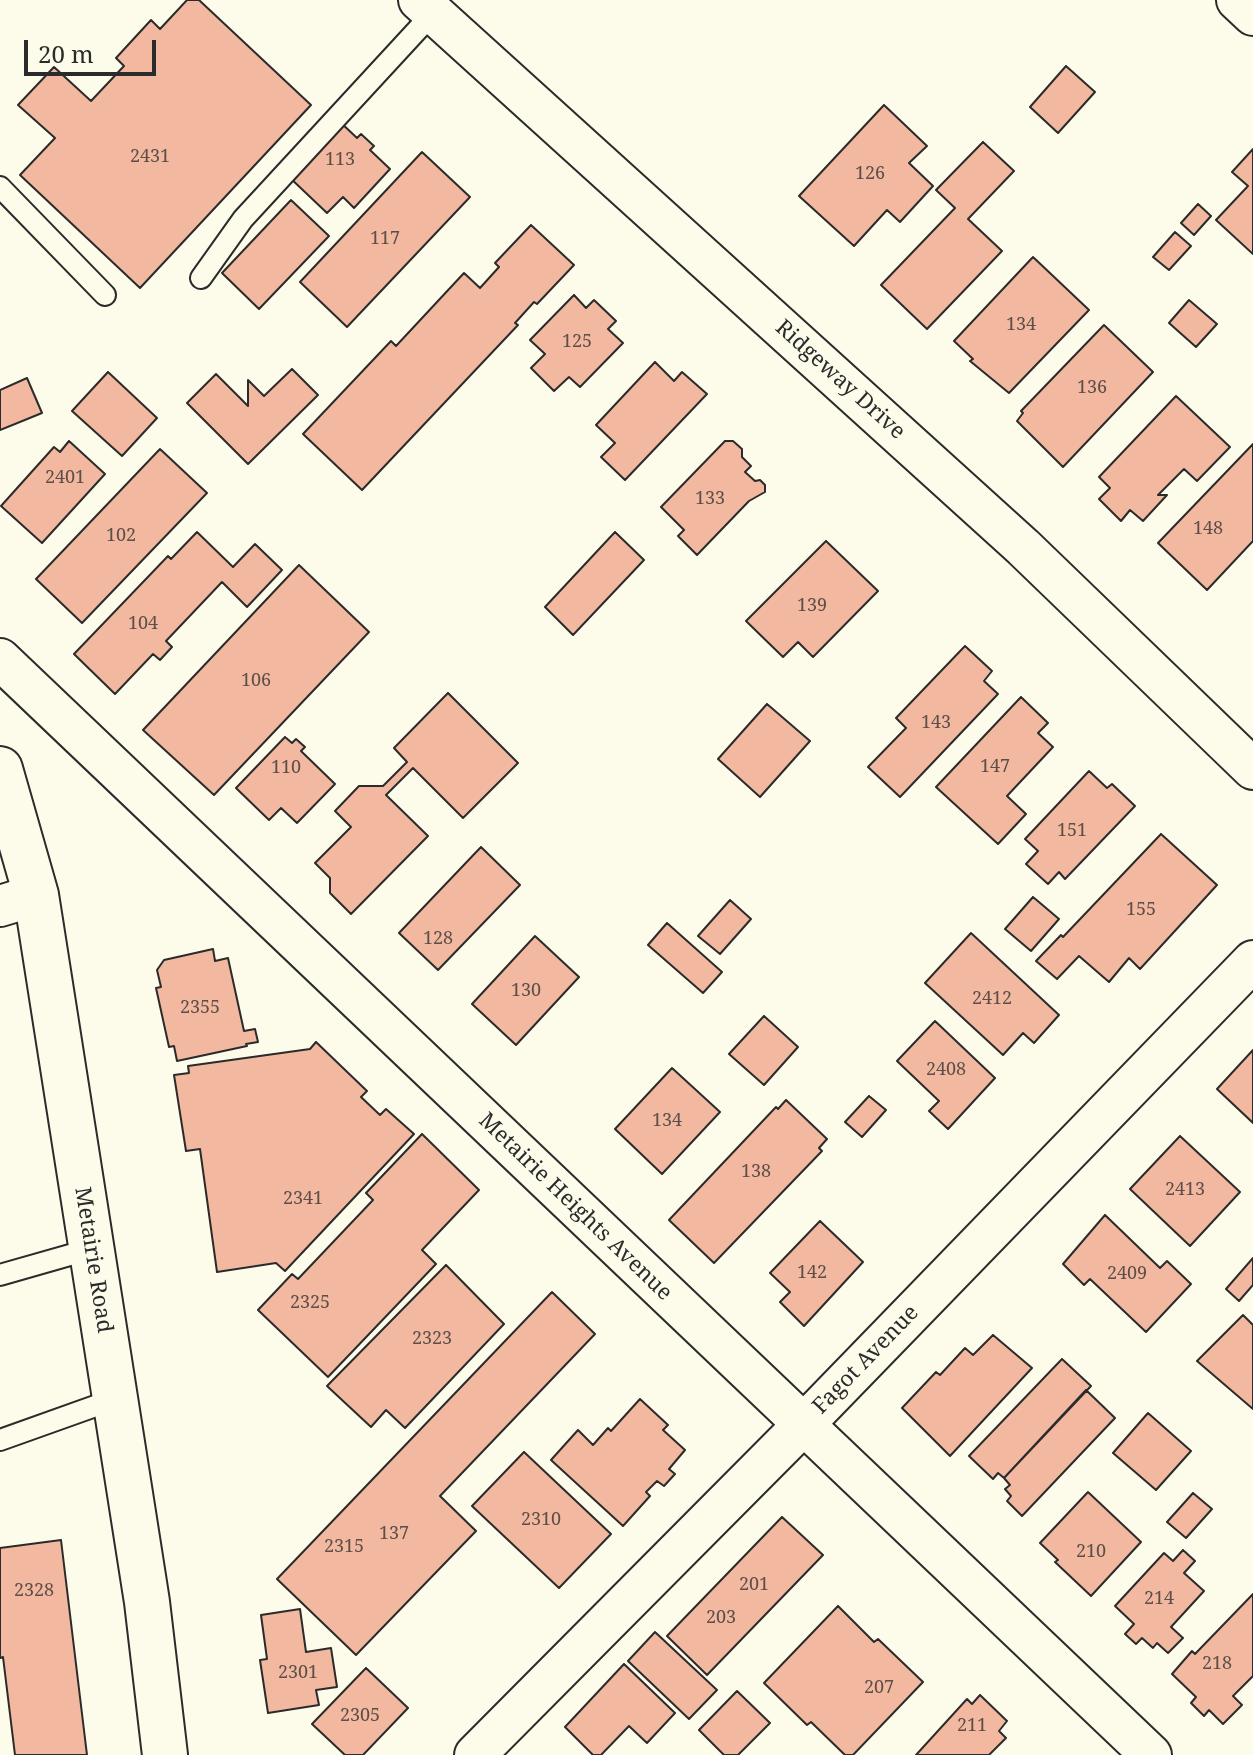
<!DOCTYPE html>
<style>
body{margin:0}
#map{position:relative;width:1253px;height:1755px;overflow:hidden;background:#fdfbea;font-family:"Noto Serif",serif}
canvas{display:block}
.scale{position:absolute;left:24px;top:40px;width:132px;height:36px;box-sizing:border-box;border:4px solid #2b2b2b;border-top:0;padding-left:10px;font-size:24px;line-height:28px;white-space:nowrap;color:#2b2b2b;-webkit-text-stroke:6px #fdfbea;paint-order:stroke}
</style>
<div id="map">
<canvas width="1253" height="1755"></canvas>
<div class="scale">20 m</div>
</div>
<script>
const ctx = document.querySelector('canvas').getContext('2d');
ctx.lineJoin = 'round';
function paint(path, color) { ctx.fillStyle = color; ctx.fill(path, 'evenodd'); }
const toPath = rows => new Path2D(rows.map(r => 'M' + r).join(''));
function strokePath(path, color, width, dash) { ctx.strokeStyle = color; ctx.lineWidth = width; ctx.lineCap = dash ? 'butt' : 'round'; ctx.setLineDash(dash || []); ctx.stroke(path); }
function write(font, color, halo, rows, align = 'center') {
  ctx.font = font + ' "Noto Serif",serif'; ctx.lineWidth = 6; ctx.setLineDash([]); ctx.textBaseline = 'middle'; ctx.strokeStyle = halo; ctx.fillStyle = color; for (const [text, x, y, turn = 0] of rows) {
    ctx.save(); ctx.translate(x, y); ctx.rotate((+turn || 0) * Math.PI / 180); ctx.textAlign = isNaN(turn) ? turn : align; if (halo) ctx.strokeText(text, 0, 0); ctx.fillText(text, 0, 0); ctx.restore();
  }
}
const building = toPath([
 [187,0,199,0,311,105,140,288,20,175,55,138,18,105,54,67,91,101,124,66,116,58,151,20,160,29,187,0],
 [1066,66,1095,92,1058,133,1030,107,1066,66],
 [884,105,927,146,909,163,933,186,900,222,887,210,854,246,799,196,884,105],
 [338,120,357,138,361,134,374,146,370,150,390,169,354,208,343,197,327,213,287,175,338,120],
 [983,142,1014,171,968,219,1002,251,927,329,881,285,955,208,936,190,983,142],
 [1253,149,1253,254,1216,220,1248,186,1232,172,1253,149],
 [422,152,470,197,347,327,300,282,422,152],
 [291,200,329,236,259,309,222,273,291,200],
 [1198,204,1211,216,1194,235,1181,223,1198,204],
 [531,225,574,265,537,304,534,302,515,323,518,325,362,490,303,434,391,341,396,346,464,273,480,288,499,267,495,263,531,225],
 [1175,232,1191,246,1169,270,1153,257,1175,232],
 [1033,257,1089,310,1009,393,970,361,973,359,954,341,1033,257],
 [574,295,586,308,594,300,616,321,608,329,623,343,580,387,569,377,554,391,531,368,545,354,530,340,574,295],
 [1189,300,1217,324,1196,347,1169,323,1189,300],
 [1104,325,1153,372,1063,467,1017,421,1023,413,1021,411,1104,325],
 [655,362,674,381,682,372,707,394,625,480,601,457,615,443,596,425,655,362],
 [292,369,318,395,248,464,187,403,216,374,248,406,248,380,264,396,292,369],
 [108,372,157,418,122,456,72,411,108,372],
 [27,378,42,413,0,430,0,390,27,378],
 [1176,396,1230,447,1197,481,1184,469,1158,495,1167,495,1143,521,1130,510,1121,521,1099,499,1110,488,1099,477,1176,396],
 [69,441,105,474,42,543,1,506,54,447,60,452,69,441],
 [725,441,733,441,742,449,742,457,751,466,745,472,755,481,760,480,765,485,765,492,749,501,697,555,678,536,684,530,661,507,725,441],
 [1253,444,1253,541,1207,590,1158,543,1253,444],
 [160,449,207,493,82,623,36,579,160,449],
 [197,532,233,567,255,544,282,570,247,607,222,582,166,641,172,647,160,660,153,654,115,694,74,654,168,556,171,559,197,532],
 [615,532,644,560,573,635,545,607,615,532],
 [826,541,878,591,813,657,798,642,783,657,746,621,826,541],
 [299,565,369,632,214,795,143,730,299,565],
 [965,646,992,671,984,681,998,694,900,797,868,767,906,728,896,718,965,646],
 [448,693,518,763,463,818,413,768,386,795,428,836,351,914,330,893,330,878,315,863,351,827,335,811,359,786,383,786,407,762,394,748,448,693],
 [1021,697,1048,723,1038,733,1053,747,1007,796,1026,814,998,844,936,787,1021,697],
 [767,704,810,741,760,797,718,759,767,704],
 [285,737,292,743,296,739,305,747,301,751,335,784,297,823,281,808,269,820,236,788,285,737],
 [1089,771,1107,788,1112,784,1135,806,1065,879,1059,872,1048,884,1026,864,1038,851,1025,839,1089,771],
 [1161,834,1217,885,1140,969,1129,958,1109,982,1079,956,1057,979,1036,961,1061,935,1063,937,1161,834],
 [481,847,520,885,438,970,399,933,481,847],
 [1033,897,1059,919,1031,951,1005,929,1033,897],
 [730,900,751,919,720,954,698,936,730,900],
 [667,923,722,972,703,993,648,945,667,923],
 [971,933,1059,1015,1034,1043,1023,1033,1003,1055,925,983,971,933],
 [535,936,579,977,516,1045,472,1004,535,936],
 [213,949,215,961,228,958,244,1031,255,1029,258,1042,246,1044,247,1046,177,1061,174,1046,169,1047,156,988,161,987,157,970,164,960,213,949],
 [764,1016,798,1047,764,1085,729,1054,764,1016],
 [935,1021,995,1078,948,1129,929,1111,939,1101,897,1061,935,1021],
 [316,1042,367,1091,361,1097,380,1115,386,1109,414,1134,285,1271,276,1263,217,1272,200,1149,186,1151,174,1075,189,1073,188,1066,310,1049,316,1042],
 [1253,1050,1253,1123,1217,1089,1253,1050],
 [672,1068,720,1112,662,1174,615,1129,672,1068],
 [869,1096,886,1110,862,1137,845,1122,869,1096],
 [786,1100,827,1139,819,1148,822,1151,714,1263,669,1220,776,1107,778,1109,786,1100],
 [422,1134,479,1190,422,1250,436,1264,328,1377,258,1310,292,1274,298,1279,373,1200,366,1193,422,1134],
 [1180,1136,1240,1192,1190,1246,1130,1189,1180,1136],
 [1105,1215,1160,1268,1167,1261,1191,1284,1146,1332,1090,1279,1084,1285,1063,1264,1105,1215],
 [820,1221,863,1262,804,1326,780,1302,790,1292,770,1273,820,1221],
 [1253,1258,1253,1285,1239,1301,1226,1289,1253,1258],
 [446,1265,504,1324,405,1428,386,1410,371,1427,327,1386,446,1265],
 [552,1292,595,1334,440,1496,476,1531,356,1655,277,1579,552,1292],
 [1243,1315,1253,1325,1253,1409,1197,1361,1243,1315],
 [993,1335,1032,1368,950,1456,902,1408,936,1372,940,1375,965,1348,973,1355,993,1335],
 [1062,1359,1091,1386,1004,1478,998,1473,993,1479,969,1456,1062,1359],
 [1086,1390,1115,1418,1022,1516,1007,1501,1011,1496,1005,1489,1010,1485,1004,1478,1086,1390],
 [640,1399,668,1425,663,1430,685,1450,669,1469,675,1474,664,1486,657,1481,646,1492,650,1496,623,1526,551,1460,578,1430,593,1445,608,1428,611,1431,640,1399],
 [1148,1413,1191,1451,1156,1490,1113,1453,1148,1413],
 [524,1452,611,1534,559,1588,472,1506,524,1452],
 [1088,1492,1141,1542,1091,1596,1055,1562,1058,1560,1040,1543,1088,1492],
 [1193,1493,1212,1509,1186,1538,1167,1522,1193,1493],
 [782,1517,823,1555,707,1675,667,1636,782,1517],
 [61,1540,87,1755,15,1755,3,1657,0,1658,0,1548,61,1540],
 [1183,1550,1195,1561,1184,1573,1204,1591,1171,1627,1183,1638,1168,1653,1157,1643,1153,1648,1142,1638,1136,1644,1125,1634,1134,1624,1115,1606,1164,1553,1173,1561,1183,1550],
 [1253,1594,1253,1676,1233,1696,1242,1705,1223,1724,1209,1710,1204,1716,1191,1703,1196,1697,1172,1674,1192,1651,1195,1654,1253,1594],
 [838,1606,874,1642,878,1639,923,1682,853,1755,845,1755,811,1722,807,1725,764,1683,838,1606],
 [300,1609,306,1652,331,1648,337,1687,316,1690,319,1705,268,1713,260,1660,267,1659,261,1615,300,1609],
 [655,1632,717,1690,689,1719,628,1661,655,1632],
 [624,1664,675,1713,647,1743,629,1726,601,1755,593,1755,565,1727,624,1664],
 [366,1668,408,1708,363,1755,345,1755,312,1724,366,1668],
 [737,1691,770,1723,738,1755,724,1755,699,1730,737,1691],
 [980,1695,1007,1721,999,1731,1006,1738,989,1755,916,1755,967,1699,972,1704,980,1695]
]);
const lane = toPath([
 [0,187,105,295],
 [201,278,243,219,433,13],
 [0,1275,91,1249],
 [0,1440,115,1399]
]);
const street = toPath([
 [419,0,1023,547,1253,769],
 [1237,0,1253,15],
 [0,659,1151,1755],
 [0,906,36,895],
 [475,1755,804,1424,1253,961]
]);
const secondary = toPath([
 [0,769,36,895,147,1602,165,1755]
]);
const numberNames = [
 ["2431",150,157],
 ["113",340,160],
 ["126",870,174],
 ["117",385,239],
 ["134",1021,325],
 ["125",577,342],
 ["136",1092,388],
 ["2401",65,478],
 ["133",710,499],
 ["148",1208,529],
 ["102",121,536],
 ["139",812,606],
 ["104",143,624],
 ["106",256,681],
 ["143",936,723],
 ["147",995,767],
 ["110",286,768],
 ["151",1072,831],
 ["155",1141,910],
 ["128",438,939],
 ["130",526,991],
 ["2412",992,999],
 ["2355",200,1008],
 ["2408",946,1070],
 ["134",667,1121],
 ["138",756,1172],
 ["2413",1185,1190],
 ["2341",303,1199],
 ["142",812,1273],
 ["2409",1127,1274],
 ["2325",310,1303],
 ["2323",432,1339],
 ["2310",541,1520],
 ["137",394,1534],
 ["2315",344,1547],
 ["210",1091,1552],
 ["201",754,1585],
 ["2328",34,1591],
 ["214",1159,1599],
 ["203",721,1618],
 ["218",1217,1664],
 ["2301",298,1673],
 ["207",879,1688],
 ["2305",360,1716],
 ["211",972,1726]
];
const streetNames = [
 ["Ridgeway Drive",840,380,42],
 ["Metairie Heights Avenue",575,1207,44],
 ["Metairie Road",93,1260,81],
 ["Fagot Avenue",866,1360,-46]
];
paint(building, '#f2b8a0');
strokePath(building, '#2b2b2b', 2);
strokePath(lane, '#2b2b2b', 24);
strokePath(street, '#2b2b2b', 44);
strokePath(secondary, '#2b2b2b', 48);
strokePath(lane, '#fdfbea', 20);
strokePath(street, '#fdfbea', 40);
strokePath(secondary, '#fdfbea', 44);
write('18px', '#5d4e48', null, numberNames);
write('22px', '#2b2b2b', '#fdfbea', streetNames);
</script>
